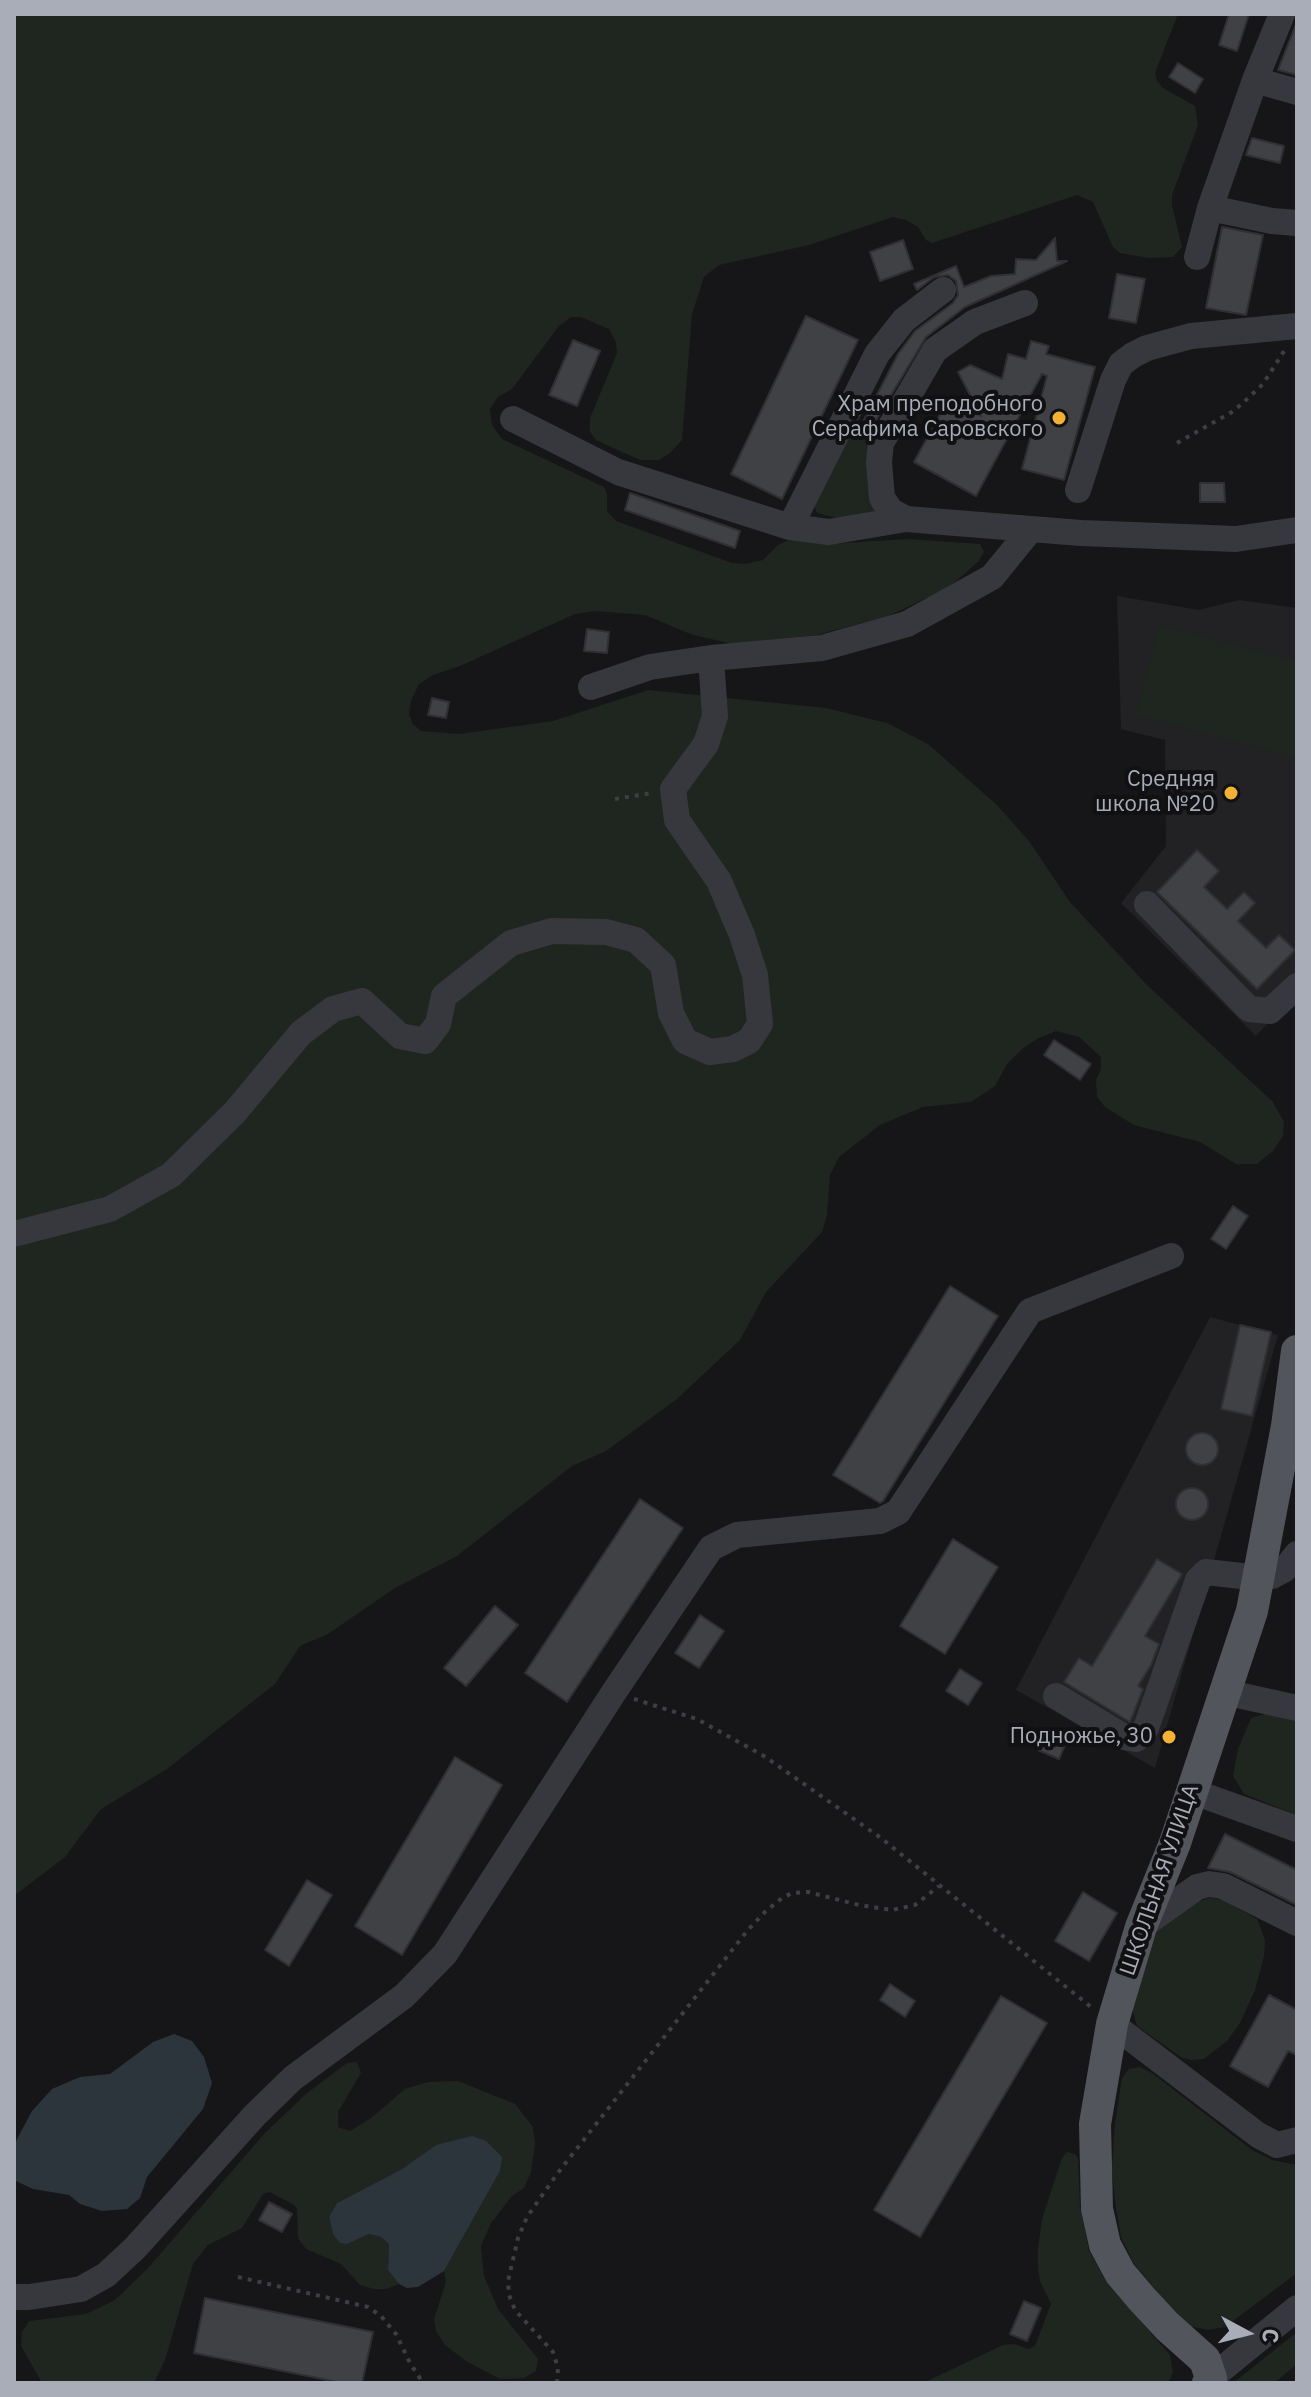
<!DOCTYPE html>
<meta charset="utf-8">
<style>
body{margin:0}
#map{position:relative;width:1311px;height:2397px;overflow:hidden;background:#161618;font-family:"IBM Plex Sans",sans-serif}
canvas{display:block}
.frame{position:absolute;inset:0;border:16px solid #a8adb8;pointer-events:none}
.north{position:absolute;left:1207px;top:2293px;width:80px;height:80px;-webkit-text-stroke:6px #111113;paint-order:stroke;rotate:97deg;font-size:22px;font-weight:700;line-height:32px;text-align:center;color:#a8adb8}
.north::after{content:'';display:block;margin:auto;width:28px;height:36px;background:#a8adb8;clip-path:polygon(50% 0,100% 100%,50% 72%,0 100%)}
</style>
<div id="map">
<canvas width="1311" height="2397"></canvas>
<div class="frame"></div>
<div class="north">С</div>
</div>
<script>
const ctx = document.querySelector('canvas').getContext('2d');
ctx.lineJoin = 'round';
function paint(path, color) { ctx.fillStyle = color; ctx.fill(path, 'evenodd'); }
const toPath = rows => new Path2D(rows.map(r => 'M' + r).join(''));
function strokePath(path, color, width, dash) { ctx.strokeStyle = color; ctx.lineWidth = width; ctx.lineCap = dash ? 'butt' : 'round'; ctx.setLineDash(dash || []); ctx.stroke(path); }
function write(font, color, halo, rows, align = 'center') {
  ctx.font = font + ' "IBM Plex Sans",sans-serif'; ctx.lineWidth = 8; ctx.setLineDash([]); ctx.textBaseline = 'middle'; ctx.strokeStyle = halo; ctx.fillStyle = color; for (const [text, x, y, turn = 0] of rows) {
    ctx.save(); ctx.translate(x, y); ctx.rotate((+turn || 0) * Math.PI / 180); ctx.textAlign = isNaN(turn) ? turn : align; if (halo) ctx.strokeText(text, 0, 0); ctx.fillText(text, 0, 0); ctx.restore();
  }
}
const built = toPath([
 [1117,596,1199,610,1239,600,1297,608,1297,991,1256,1036,1121,903,1166,846,1165,740,1121,729],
 [1210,1317,1278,1335,1155,1768,1016,1690]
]);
const green = toPath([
 [14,14,1178,14,1155,73,1157,81,1163,88,1195,106,1198,125,1172,195,1172,205,1182,247,1173,257,1148,258,1120,253,1113,247,1093,202,1077,195,932,243,926,240,918,227,906,220,893,217,809,245,719,265,704,277,692,314,682,440,670,453,659,460,641,460,624,453,596,440,590,432,590,418,617,353,616,342,609,329,581,317,571,317,559,326,512,389,498,397,490,409,492,425,502,439,604,487,607,494,607,511,616,521,732,563,745,564,763,560,778,545,789,540,828,544,907,539,980,544,984,552,978,562,948,588,888,616,817,635,733,644,693,635,645,615,595,611,575,614,460,666,433,675,419,684,411,701,409,715,413,724,421,731,459,734,553,721,648,690,826,708,887,723,928,744,997,805,1029,841,1070,902,1147,985,1273,1102,1284,1122,1283,1136,1273,1151,1257,1164,1236,1164,1200,1142,1134,1125,1105,1107,1097,1097,1096,1080,1101,1069,1101,1057,1079,1037,1056,1031,1037,1039,1022,1049,1007,1064,995,1086,971,1102,923,1107,880,1125,839,1157,830,1175,827,1215,822,1232,766,1292,740,1340,677,1399,606,1451,572,1466,457,1556,395,1588,328,1634,300,1646,275,1684,167,1769,101,1809,65,1857,14,1896],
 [854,424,870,440,877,512,871,515,836,518,817,513,814,505],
 [1159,625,1297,661,1297,758,1136,715],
 [1268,1713,1297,1720,1297,1815,1244,1794,1233,1776,1238,1749,1251,1718],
 [1211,1898,1223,1900,1257,1919,1265,1940,1264,1956,1255,1990,1240,2023,1227,2041,1204,2059,1192,2060,1182,2058,1137,2026,1132,2008,1156,1933,1162,1926,1198,1901],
 [357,2062,361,2073,338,2112,338,2127,350,2131,371,2118,405,2089,428,2082,458,2081,515,2104,533,2127,535,2144,531,2172,524,2188,512,2196,491,2223,481,2246,484,2276,498,2309,538,2359,536,2371,524,2378,500,2379,466,2361,445,2345,436,2331,434,2319,446,2282,444,2271,500,2171,436,2145,402,2169,337,2203,329,2217,333,2234,356,2240,369,2234,381,2237,389,2244,388,2270,399,2284,386,2289,374,2289,360,2285,341,2264,306,2249,298,2238,297,2209,294,2205,270,2192,263,2194,242,2228,208,2245,193,2264,165,2360,154,2383,42,2383,21,2346,22,2332,29,2321,86,2314,115,2300,148,2268,264,2134,307,2093,347,2063],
 [1140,2067,1152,2073,1252,2150,1272,2160,1297,2165,1297,2273,1225,2327,1208,2330,1184,2325,1133,2262,1121,2237,1115,2202,1112,2168,1115,2123,1122,2078,1129,2069],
 [1067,2152,1075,2154,1078,2158,1080,2207,1089,2250,1105,2280,1170,2355,1173,2372,1169,2382,923,2383,1003,2345,1014,2344,1028,2349,1035,2346,1051,2304,1040,2281,1038,2269,1038,2248,1042,2219,1062,2158],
 [1297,2332,1297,2364,1274,2383,1233,2383]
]);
const water = toPath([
 [174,2034,192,2041,204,2057,212,2083,203,2109,147,2177,140,2198,127,2209,102,2211,80,2204,69,2195,33,2189,16,2181,14,2148,17,2139,32,2111,52,2089,80,2077,110,2074,153,2042],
 [472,2136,486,2141,502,2157,500,2171,444,2271,418,2287,407,2288,399,2284,388,2270,389,2244,381,2237,369,2234,347,2244,340,2243,333,2234,329,2217,337,2203,402,2169,436,2145]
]);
const building = toPath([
 [1229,14,1249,14,1237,51,1219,45,1229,14],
 [1296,24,1297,24,1297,75,1278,70,1296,24],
 [1178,63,1203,79,1195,93,1169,77,1178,63],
 [1252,138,1284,146,1280,163,1246,155,1252,138],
 [1222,227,1263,235,1246,315,1206,308,1222,227],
 [1055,238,1057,261,1067,261,965,307,926,337,873,425,864,420,898,354,915,331,953,303,958,295,956,281,948,275,934,277,917,290,914,284,956,266,964,287,991,276,1015,274,1016,259,1036,260,1055,238],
 [903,240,913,269,880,281,870,252,903,240],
 [1117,274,1145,279,1136,323,1109,318,1117,274],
 [806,316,858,340,782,499,731,474,806,316],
 [573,340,600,351,577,406,549,395,573,340],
 [1031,341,1049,346,1046,354,1095,367,1064,480,1022,469,1047,376,1042,374,976,496,914,462,949,398,981,416,958,372,970,365,1002,379,1008,354,1026,359,1031,341],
 [1200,483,1224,483,1225,502,1200,502,1200,483],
 [630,493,740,531,735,548,625,510,630,493],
 [587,629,609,632,607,653,584,651,587,629],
 [432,698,449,702,446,718,428,715,432,698],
 [1197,850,1219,871,1204,887,1227,909,1244,892,1255,903,1238,921,1266,948,1279,935,1295,950,1257,989,1157,892,1197,850],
 [1054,1040,1091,1064,1080,1080,1044,1055,1054,1040],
 [1233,1206,1248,1216,1226,1249,1211,1239,1233,1206],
 [950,1286,998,1316,883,1501,880,1503,833,1475,950,1286],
 [1240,1325,1271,1332,1252,1416,1221,1409,1240,1325],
 '1186 1449a16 16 0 1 1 32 0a16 16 0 1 1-32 0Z',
 '1176 1504a16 16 0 1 1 32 0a16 16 0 1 1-32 0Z',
 [640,1499,683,1528,567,1702,525,1673,640,1499],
 [953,1539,998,1567,945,1654,900,1626,953,1539],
 [1157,1559,1182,1574,1145,1636,1159,1644,1151,1665,1138,1686,1143,1689,1130,1722,1064,1682,1079,1658,1092,1666,1157,1559],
 [495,1606,518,1625,466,1686,444,1668,495,1606],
 [700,1615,724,1631,699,1668,675,1653,700,1615],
 [960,1669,982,1683,968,1705,946,1691,960,1669],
 [1046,1731,1067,1740,1059,1759,1038,1750,1046,1731],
 [455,1757,502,1785,402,1955,355,1926,455,1757],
 [1225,1834,1297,1870,1297,1905,1230,1872,1208,1868,1225,1834],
 [307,1880,332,1895,289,1966,265,1950,307,1880],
 [1083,1892,1117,1913,1089,1961,1055,1941,1083,1892],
 [890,1984,915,2001,905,2017,880,2000,890,1984],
 [1269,1995,1297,2010,1297,2055,1288,2051,1268,2087,1230,2066,1269,1995],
 [1001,1996,1047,2023,920,2237,874,2210,1001,1996],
 [269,2202,292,2214,282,2232,259,2220,269,2202],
 [205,2298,373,2332,362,2383,342,2383,194,2353,205,2298],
 [1024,2301,1041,2308,1027,2341,1010,2334,1024,2301]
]);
const path = toPath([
 [1177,443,1232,412,1244,402,1263,384,1286,348],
 [615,799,652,793],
 [634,1699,697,1719,764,1756,881,1838,1091,2007],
 [238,2277,368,2307,381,2316,396,2334,410,2363,423,2383],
 [557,2383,558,2368,553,2352,515,2310,509,2295,508,2281,518,2238,527,2217,557,2174,747,1931,765,1912,782,1898,792,1893,808,1892,859,1905,892,1910,915,1905,939,1886]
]);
const minor = toPath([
 [1255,80,1297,92],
 [1210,208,1272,221,1297,223],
 [1197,257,1210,208,1255,80,1282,14],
 [513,419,618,472,790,527,829,532,906,519,1081,533,1236,539,1297,530],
 [1078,490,1113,380,1121,364,1133,355,1147,348,1191,336,1297,326],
 [906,519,891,511,882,498,879,462,881,443,935,350,975,322,1025,303],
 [790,527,877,354,904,320,943,290],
 [591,687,650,667,711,658,822,648,907,624,992,577,1031,529],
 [1147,904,1249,1009,1270,1011,1297,986],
 [14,1234,110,1209,171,1175,235,1112,301,1033,333,1009,362,1001,400,1036,425,1041,438,1024,444,996,511,943,552,931,606,932,636,940,663,965,671,1013,685,1041,710,1052,733,1049,749,1041,760,1024,755,975,742,935,719,881,677,820,673,789,706,744,715,716,711,658],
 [1224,1692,1297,1708],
 [1056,1696,1124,1737,1136,1739,1146,1728,1198,1580,1206,1572,1259,1578,1272,1576,1285,1569,1297,1554],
 [1191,1791,1297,1829],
 [1141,1927,1197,1887,1209,1884,1223,1886,1297,1923],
 [1112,2024,1258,2135,1277,2145,1297,2140],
 [14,2297,29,2297,81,2289,106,2275,135,2248,255,2115,293,2078,404,1996,445,1954,614,1692,711,1548,737,1535,880,1521,898,1512,1030,1311,1171,1256],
 [1211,2378,1297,2308]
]);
const major = toPath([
 [1208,2383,1211,2378,1205,2360,1167,2326,1142,2299,1120,2273,1105,2245,1097,2209,1095,2124,1112,2024,1141,1927,1175,1843,1252,1611,1287,1426,1297,1351]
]);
const markers = [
 [1059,418,8,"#f2b134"],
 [1231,793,8,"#f2b134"],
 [1169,1737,8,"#f2b134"]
];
const poiNames = [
 ["Храм преподобного",1043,405],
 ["Серафима Саровского",1043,430],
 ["Средняя",1215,780],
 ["школа №20",1215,805],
 ["Подножье, 30",1153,1737]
];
const streetNames = [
 ["ШКОЛЬНАЯ УЛИЦА",1160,1880,-71]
];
paint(built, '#222225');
paint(green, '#1e261f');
paint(water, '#2c353c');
paint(building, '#404145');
strokePath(building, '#303034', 2);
strokePath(path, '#3d3f44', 4, [4, 6]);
strokePath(minor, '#37383d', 26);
strokePath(major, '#53555c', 32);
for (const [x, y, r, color] of markers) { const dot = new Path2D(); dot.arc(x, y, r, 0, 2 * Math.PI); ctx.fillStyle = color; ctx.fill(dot); strokePath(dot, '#111113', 3); }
write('22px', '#a8adb8', '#111113', poiNames, 'right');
write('22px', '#a8adb8', '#111113', streetNames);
</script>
